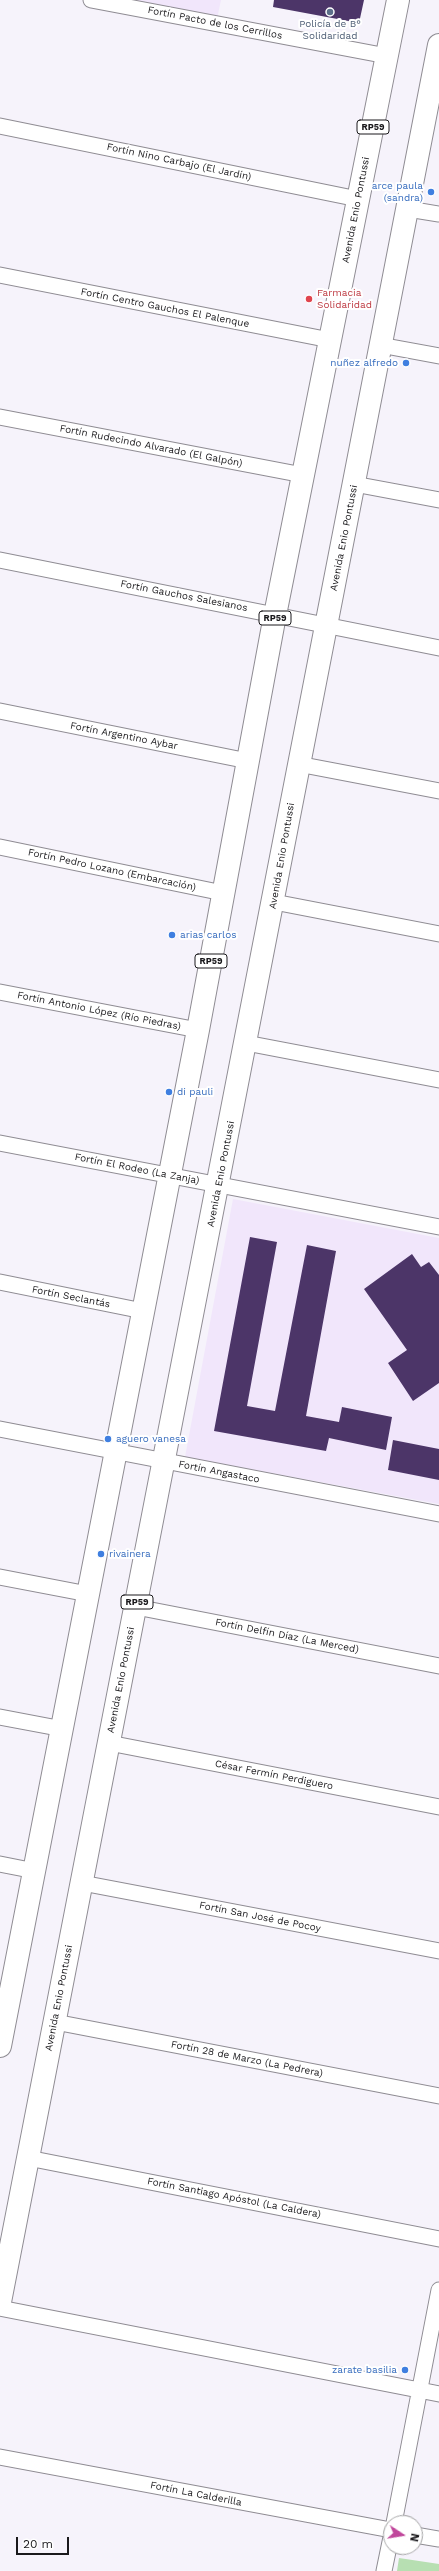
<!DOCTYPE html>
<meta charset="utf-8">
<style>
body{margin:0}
#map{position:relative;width:439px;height:2571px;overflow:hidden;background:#f6f3fb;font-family:"Work Sans",sans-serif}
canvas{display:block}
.north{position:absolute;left:383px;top:2515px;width:40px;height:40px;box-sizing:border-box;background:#fff;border:1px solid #a3a3a4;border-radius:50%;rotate:102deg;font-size:11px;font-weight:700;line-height:16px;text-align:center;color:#1a191c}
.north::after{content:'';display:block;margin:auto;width:14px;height:18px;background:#c0479b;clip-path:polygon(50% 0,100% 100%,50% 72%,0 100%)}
.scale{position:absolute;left:16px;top:2537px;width:53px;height:18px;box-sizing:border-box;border:2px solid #1a191c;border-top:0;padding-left:5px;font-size:12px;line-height:14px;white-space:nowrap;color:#1a191c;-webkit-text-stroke:3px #fff;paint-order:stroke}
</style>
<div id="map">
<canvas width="439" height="2571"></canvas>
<div class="north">N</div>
<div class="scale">20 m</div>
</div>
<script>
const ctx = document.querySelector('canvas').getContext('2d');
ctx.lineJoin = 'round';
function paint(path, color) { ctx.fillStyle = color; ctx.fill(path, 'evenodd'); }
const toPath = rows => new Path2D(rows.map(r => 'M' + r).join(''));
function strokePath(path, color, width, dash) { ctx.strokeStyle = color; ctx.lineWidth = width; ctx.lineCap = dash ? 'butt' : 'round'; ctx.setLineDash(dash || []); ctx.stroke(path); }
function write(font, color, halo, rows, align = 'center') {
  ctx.font = font + ' "Work Sans",sans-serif'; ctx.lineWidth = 4; ctx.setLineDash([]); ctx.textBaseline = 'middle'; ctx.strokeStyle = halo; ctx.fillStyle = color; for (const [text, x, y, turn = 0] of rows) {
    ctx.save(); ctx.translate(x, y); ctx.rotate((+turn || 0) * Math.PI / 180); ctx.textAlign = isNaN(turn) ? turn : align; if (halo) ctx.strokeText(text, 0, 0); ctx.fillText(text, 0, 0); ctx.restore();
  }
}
const education = toPath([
 [118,0,221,0,217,19],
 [233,1199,439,1238,439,1504,185,1457]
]);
const green = toPath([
 [399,2558,439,2564,439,2571,397,2571]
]);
const building = toPath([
 [274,0,364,0,359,23,273,7],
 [250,1237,277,1242,247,1406,275,1411,307,1245,336,1251,306,1416,339,1422,342,1407,392,1417,386,1450,329,1438,326,1451,214,1431],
 [412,1254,421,1267,429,1262,439,1275,439,1383,413,1401,388,1363,407,1350,364,1289],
 [393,1440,439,1449,439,1480,388,1470]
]);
const minor = toPath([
 [91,0,387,56],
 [0,126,358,199],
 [408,209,439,214],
 [0,275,330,340],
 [380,345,439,356],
 [0,417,303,475],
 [354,484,439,500],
 [0,560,439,648],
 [0,711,248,761],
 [298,764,439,791],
 [0,847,223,893],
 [274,902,439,934],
 [0,992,198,1030],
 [246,1043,439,1080],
 [0,1143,439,1227],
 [0,1282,143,1311],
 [0,1429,439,1514],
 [0,1577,88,1594],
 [136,1607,439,1666],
 [0,1717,63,1729],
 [109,1743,439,1807],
 [0,1864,35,1871],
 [82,1883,439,1951],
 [55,2022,439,2096],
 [28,2158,439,2239],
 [0,2308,439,2394],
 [0,2457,391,2530],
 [394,2523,439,2290],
 [415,2535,439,2539],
 [384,2571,391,2537]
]);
const primary = toPath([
 [0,2046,198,1030,275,615,398,0],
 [0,2302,439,45]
]);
const markers = [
 [330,12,4,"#5c6f8a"],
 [431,192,4,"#3f7fe0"],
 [309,299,4,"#e0444e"],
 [406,363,4,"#3f7fe0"],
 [172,935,4,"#3f7fe0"],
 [169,1092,4,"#3f7fe0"],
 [108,1439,4,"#3f7fe0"],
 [101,1554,4,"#3f7fe0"],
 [405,2370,4,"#3f7fe0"]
];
const shields = [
 [373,127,32],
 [275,618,32],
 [211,961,32],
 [137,1602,32]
];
const shieldNames = [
 ["RP59",373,127],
 ["RP59",275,618],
 ["RP59",211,961],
 ["RP59",137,1602]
];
const streetNames = [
 ["Fortín Pacto de los Cerrillos",215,23,11],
 ["Fortín Nino Carbajo (El Jardín)",179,162,12],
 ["Avenida Enio Pontussi",356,210,-79],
 ["Fortín Centro Gauchos El Palenque",165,308,11],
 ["Fortín Rudecindo Alvarado (El Galpón)",151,446,11],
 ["Avenida Enio Pontussi",344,538,-79],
 ["Fortín Gauchos Salesianos",184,596,11],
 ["Fortín Argentino Aybar",124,736,11],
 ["Avenida Enio Pontussi",282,856,-80],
 ["Fortín Pedro Lozano (Embarcación)",112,870,12],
 ["Fortín Antonio López (Río Piedras)",99,1011,11],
 ["Fortín El Rodeo (La Zanja)",137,1169,11],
 ["Avenida Enio Pontussi",221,1174,-79],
 ["Fortín Seclantás",71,1297,11],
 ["Fortín Angastaco",219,1472,11],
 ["Fortín Delfín Díaz (La Merced)",287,1636,11],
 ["Avenida Enio Pontussi",121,1680,-79],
 ["César Fermín Perdiguero",274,1775,11],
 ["Fortín San José de Pocoy",260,1917,11],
 ["Avenida Enio Pontussi",59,1998,-79],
 ["Fortín 28 de Marzo (La Pedrera)",247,2059,11],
 ["Fortín Santiago Apóstol (La Caldera)",234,2198,11],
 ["Fortín La Calderilla",196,2494,11]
];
const serviceNames = [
 ["Policía de B°",330,24],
 ["Solidaridad",330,36]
];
const shopNames = [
 ["arce paula",423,186,"right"],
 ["(sandra)",423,198,"right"],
 ["nuñez alfredo",398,363,"right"],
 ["arias carlos",180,935],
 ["di pauli",177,1092],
 ["aguero vanesa",116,1439],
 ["rivainera",109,1554],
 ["zarate basilia",397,2370,"right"]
];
const healthNames = [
 ["Farmacia",317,293],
 ["Solidaridad",317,305]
];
paint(education, '#f1e6fb');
paint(green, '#b7dfb2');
paint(building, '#4c3568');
strokePath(minor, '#8f8c93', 17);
strokePath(primary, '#8f8c93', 24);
strokePath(minor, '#fff', 15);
strokePath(primary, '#fff', 22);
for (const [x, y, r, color] of markers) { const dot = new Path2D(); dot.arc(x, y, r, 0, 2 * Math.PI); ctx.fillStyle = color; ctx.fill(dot); strokePath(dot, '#fff', 1.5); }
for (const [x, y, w] of shields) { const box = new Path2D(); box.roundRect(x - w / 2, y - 7, w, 14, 3); ctx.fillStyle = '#fff'; ctx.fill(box); strokePath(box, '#1a191c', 1); }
write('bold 9px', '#1a191c', null, shieldNames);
write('10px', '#1a191c', '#fff', streetNames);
write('10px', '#4e5e75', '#fff', serviceNames);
write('10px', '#366cbe', '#fff', shopNames, 'left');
write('10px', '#be3a42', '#fff', healthNames, 'left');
</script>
